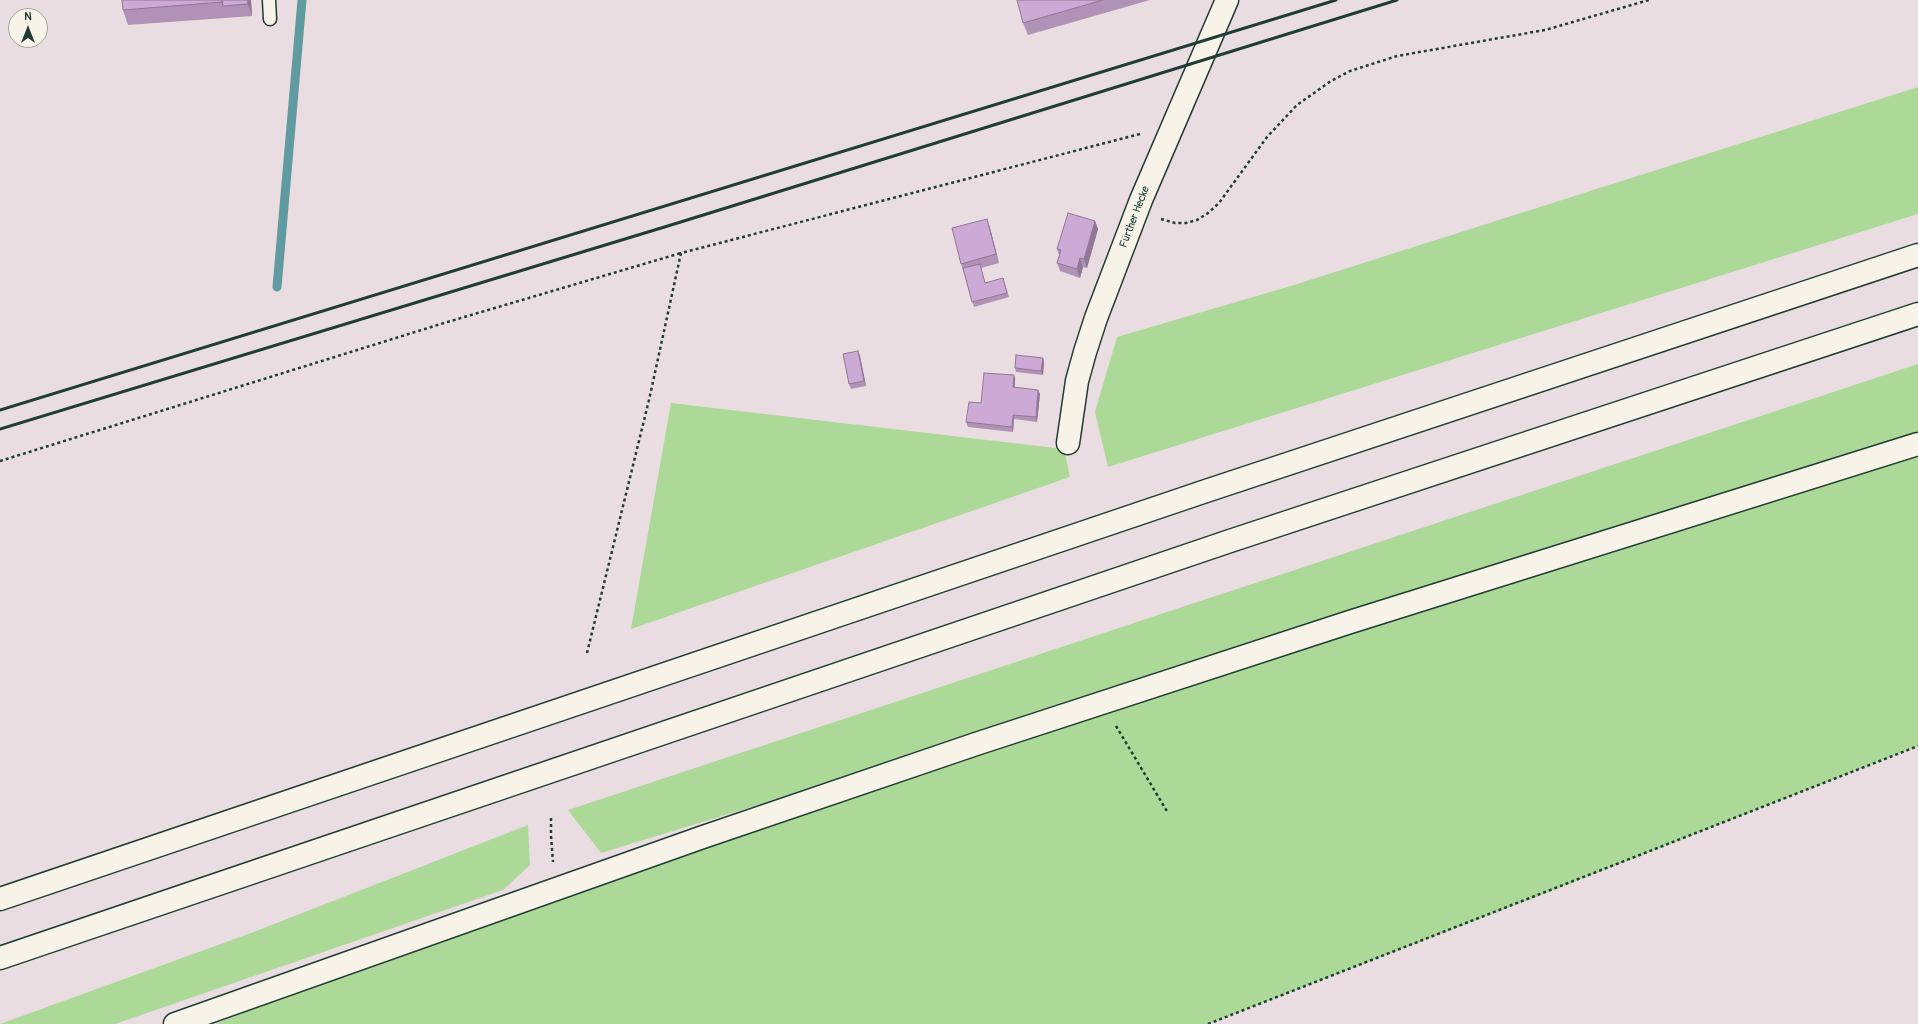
<!DOCTYPE html>
<meta charset="utf-8">
<style>
body{margin:0}
#map{position:relative;width:1918px;height:1024px;overflow:hidden;background:#eadde2;font-family:Pangolin,sans-serif}
canvas{display:block}
.north{position:absolute;left:8px;top:8px;width:40px;height:40px;box-sizing:border-box;background:#f7f3e8;border:1px solid #a1aaa0;border-radius:50%;rotate:0deg;font-size:11px;font-weight:700;line-height:16px;text-align:center;color:#1f3d34}
.north::after{content:'';display:block;margin:auto;width:14px;height:18px;background:#1f3d34;clip-path:polygon(50% 0,100% 100%,50% 72%,0 100%)}
</style>
<div id="map">
<canvas width="1918" height="1024"></canvas>
<div class="north">N</div>
</div>
<script>
const ctx = document.querySelector('canvas').getContext('2d');
ctx.lineJoin = 'round';
function paint(path, color) { ctx.fillStyle = color; ctx.fill(path, 'evenodd'); }
const toPath = rows => new Path2D(rows.map(r => 'M' + r).join(''));
function strokePath(path, color, width, dash) { ctx.strokeStyle = color; ctx.lineWidth = width; ctx.lineCap = dash ? 'butt' : 'round'; ctx.setLineDash(dash || []); ctx.stroke(path); }
function write(font, color, halo, rows, align = 'center') {
  ctx.font = font + ' Pangolin,sans-serif'; ctx.lineWidth = 4; ctx.setLineDash([]); ctx.textBaseline = 'middle'; ctx.strokeStyle = halo; ctx.fillStyle = color; for (const [text, x, y, turn = 0] of rows) {
    ctx.save(); ctx.translate(x, y); ctx.rotate((+turn || 0) * Math.PI / 180); ctx.textAlign = isNaN(turn) ? turn : align; if (halo) ctx.strokeText(text, 0, 0); ctx.fillText(text, 0, 0); ctx.restore();
  }
}
const green = toPath([
 [1918,87,1918,214,1108,467,1095,412,1117,337,1294,285],
 [1918,364,1918,746,1531,899,1208,1024,215,1024,558,888,1196,671,601,853,568,810],
 [671,403,1064,449,1070,477,631,629],
 [528,825,530,865,503,890,115,1024,0,1024,251,933]
]);
const stream = toPath([
 [277,287,302,0]
]);
const path = toPath([
 [1161,219,1175,223,1186,223,1197,220,1208,213,1219,203,1267,137,1297,105,1331,81,1350,71,1397,56,1545,30,1649,0],
 [0,461,444,323,681,253],
 [587,653,649,400,681,253,1140,134],
 [1116,726,1168,813],
 [551,818,551,836,553,862],
 [1208,1024,1918,746]
]);
const lane = toPath([
 [269,0,270,19]
]);
const street = toPath([
 [1068,443,1077,381,1085,352,1096,318,1141,200,1227,0],
 [175,1024,703,837,976,744,1350,622,1918,444]
]);
const highway = toPath([
 [0,899,1206,491,1918,255],
 [0,958,1230,541,1918,314]
]);
const rail = toPath([
 [0,410,1336,0],
 [0,429,671,225,1397,0]
]);
const wall = toPath([
 [122,0,251,0,252,16,128,25,123,10],
 [1017,0,1150,0,1028,35,1023,23],
 [987,219,990,228,999,263,981,268,985,283,1003,278,1009,297,974,307,961,264],
 [1095,221,1098,229,1087,268,1083,267,1080,278,1060,271,1057,263,1059,255,1057,249],
 [858,351,860,356,866,386,851,389,849,384],
 [1043,358,1044,362,1043,375,1016,372,1015,368],
 [1014,375,1015,379,1015,387,1040,394,1037,422,1014,419,1013,432,968,427,966,422,981,403]
]);
const shadedWall = toPath([
 [247,0,251,0,252,16,248,4],
 [987,219,990,228,999,263,996,254],
 [1095,221,1098,229,1087,268,1084,259],
 [1080,258,1083,267,1080,278,1077,269],
 [858,351,860,356,866,386,864,381],
 [1043,358,1044,362,1043,375,1041,371],
 [1014,375,1015,379,1014,391,1013,387],
 [1038,390,1040,394,1037,422,1036,417],
 [1013,415,1014,419,1013,432,1012,427]
]);
const building = toPath([
 [122,0,221,0,222,2,123,10,122,0],
 [222,0,247,0,248,4,223,6,222,0],
 [1017,0,1103,0,1023,23,1017,0],
 [1068,213,1095,221,1084,259,1080,258,1077,269,1057,263,1061,250,1057,249,1068,213],
 [987,219,996,254,961,264,952,228,987,219],
 [980,264,985,283,1003,278,1007,293,972,302,963,268,980,264],
 [858,351,864,381,849,384,843,354,858,351],
 [1016,355,1043,358,1041,371,1015,368,1016,355],
 [984,373,1014,375,1013,387,1038,390,1036,417,1013,415,1012,427,966,422,969,402,981,403,984,373]
]);
const streetNames = [
 ["Fürther Hecke",1135,217,-69]
];
paint(green, '#acd998');
strokePath(stream, '#609c9f', 9);
strokePath(lane, '#1f3d34', 15);
strokePath(street, '#1f3d34', 25);
strokePath(highway, '#1f3d34', 25);
strokePath(path, '#1f3d34', 2.5, [3, 3]);
strokePath(lane, '#f7f3e8', 12);
strokePath(street, '#f7f3e8', 22);
strokePath(highway, '#f7f3e8', 22);
strokePath(rail, '#1f3d34', 3);
paint(wall, '#b092b7');
paint(shadedWall, '#907795');
paint(building, '#cdaad5');
strokePath(building, '#907795', 1);
write('11px', '#1f3d34', '#f7f3e8', streetNames);
</script>
